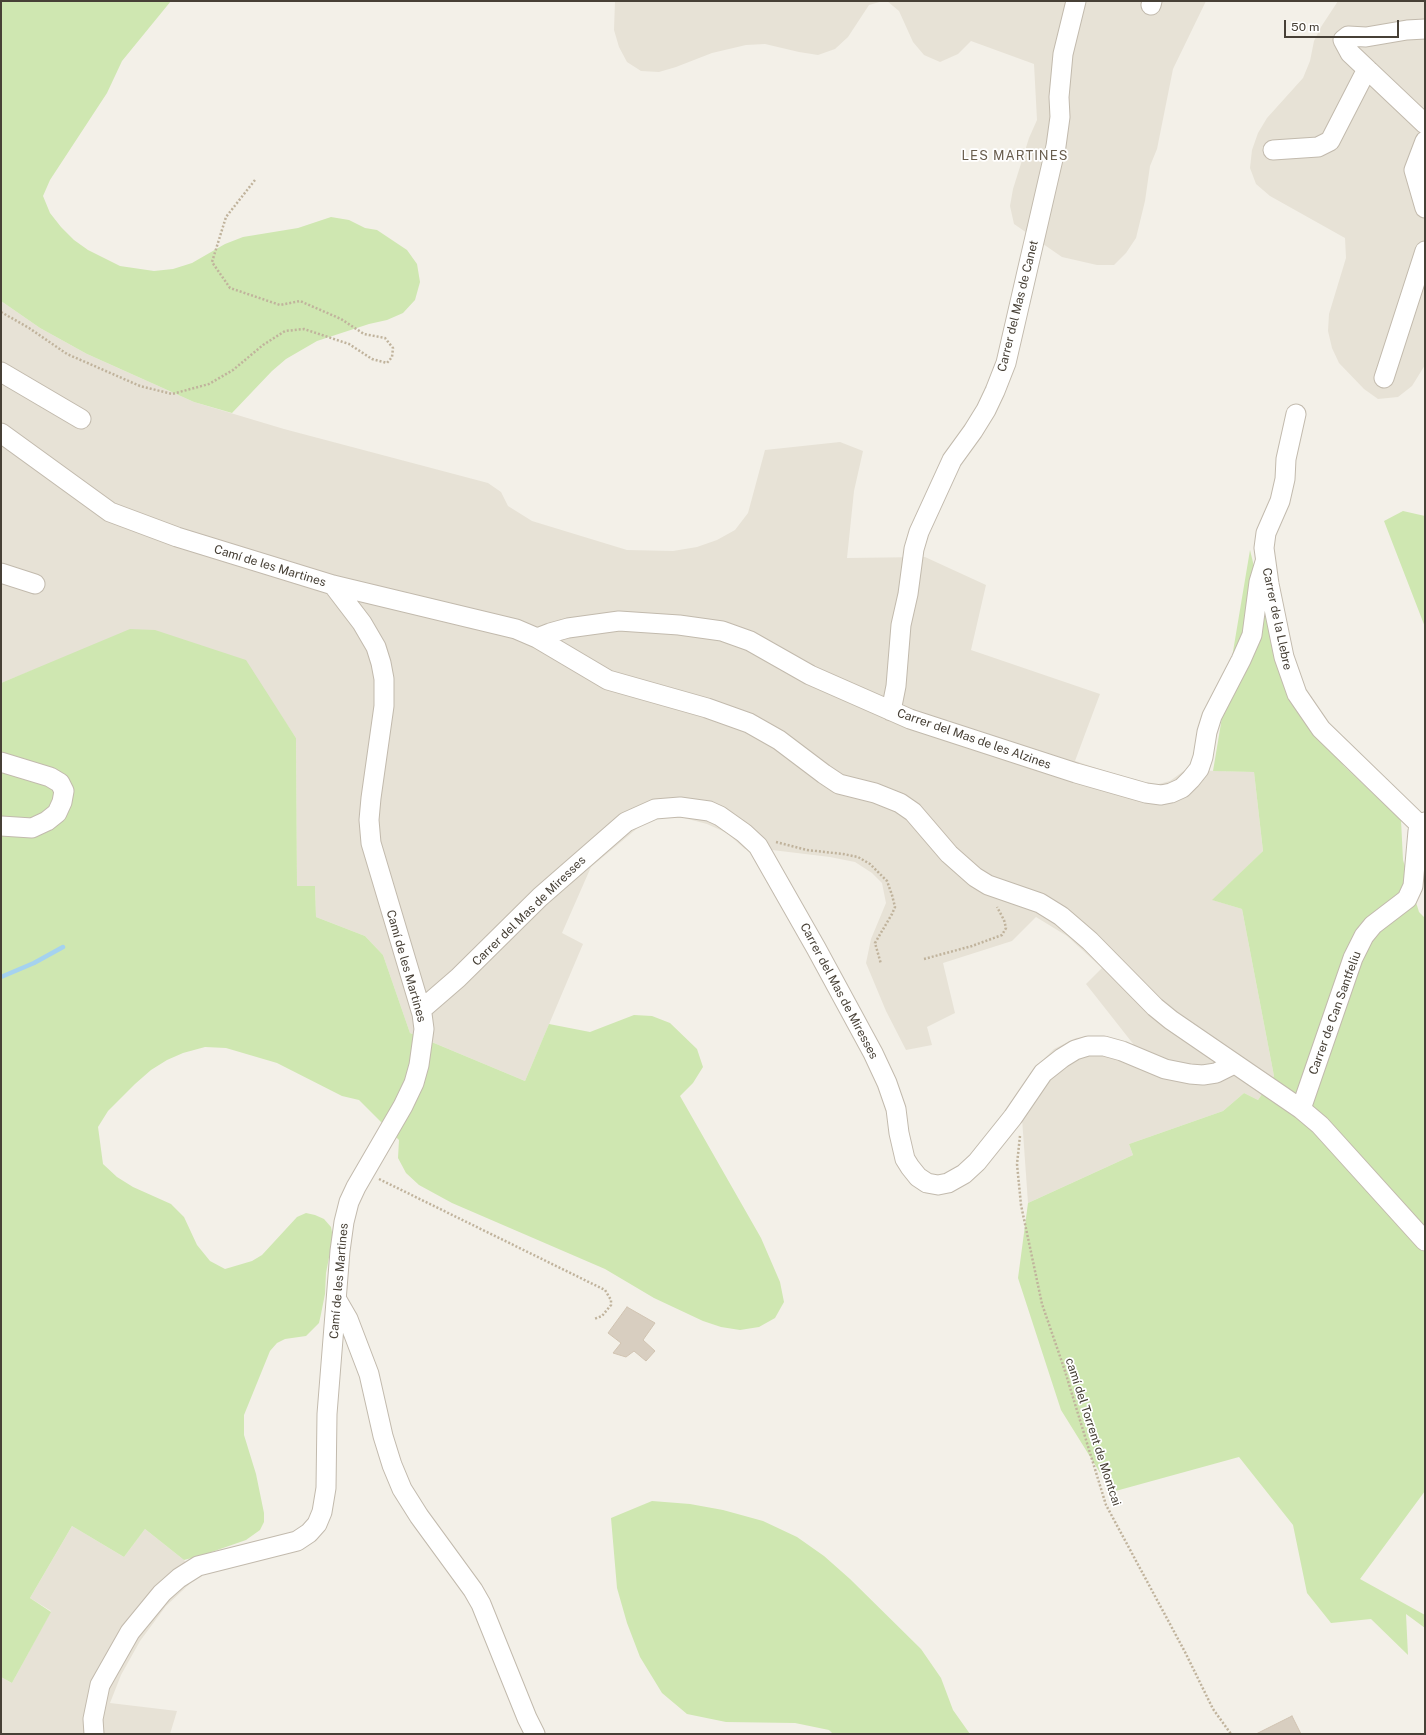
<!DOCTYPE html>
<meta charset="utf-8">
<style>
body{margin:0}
#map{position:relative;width:1426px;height:1735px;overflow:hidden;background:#f3f0e8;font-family:"Public Sans",sans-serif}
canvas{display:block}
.frame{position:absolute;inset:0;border:2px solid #474036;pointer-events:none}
.scale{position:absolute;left:1284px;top:20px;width:115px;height:18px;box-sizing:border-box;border:2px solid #474036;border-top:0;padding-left:5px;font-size:12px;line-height:14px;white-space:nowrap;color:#474036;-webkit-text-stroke:3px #fff;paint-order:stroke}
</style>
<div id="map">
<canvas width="1426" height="1735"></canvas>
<div class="frame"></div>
<div class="scale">50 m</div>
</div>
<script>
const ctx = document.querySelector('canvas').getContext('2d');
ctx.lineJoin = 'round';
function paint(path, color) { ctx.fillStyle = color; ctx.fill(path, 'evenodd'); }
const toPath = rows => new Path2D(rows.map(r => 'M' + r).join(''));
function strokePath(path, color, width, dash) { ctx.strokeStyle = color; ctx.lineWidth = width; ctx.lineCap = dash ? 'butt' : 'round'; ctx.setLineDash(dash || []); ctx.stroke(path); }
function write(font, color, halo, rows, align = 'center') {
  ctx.font = font + ' "Public Sans",sans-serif'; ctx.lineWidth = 3.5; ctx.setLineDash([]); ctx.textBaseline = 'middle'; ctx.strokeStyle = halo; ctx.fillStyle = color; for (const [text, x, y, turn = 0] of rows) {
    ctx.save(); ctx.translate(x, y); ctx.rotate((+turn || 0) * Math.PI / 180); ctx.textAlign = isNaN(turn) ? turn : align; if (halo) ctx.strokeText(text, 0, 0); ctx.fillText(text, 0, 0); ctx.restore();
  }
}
const residential = toPath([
 [615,1,883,1,869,5,848,37,835,49,818,55,799,52,765,44,746,45,712,53,676,67,659,72,641,71,627,62,619,47,614,30],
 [887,1,1206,1,1173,69,1157,149,1150,166,1145,201,1136,238,1126,253,1114,265,1097,265,1062,257,1014,224,1010,206,1013,189,1029,138,1037,120,1034,64,971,41,958,54,940,62,924,55,913,42,899,11],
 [1338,1,1425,1,1425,365,1412,386,1398,397,1378,399,1364,389,1339,363,1332,348,1328,331,1329,314,1346,258,1345,238,1270,196,1256,184,1250,168,1252,150,1258,133,1267,118,1303,78,1310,61,1314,41,1321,27],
 [1,301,40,328,87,354,194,402,284,429,488,483,501,492,508,506,532,521,627,550,673,551,697,547,717,540,735,530,748,513,765,450,840,442,863,451,854,491,847,558,925,557,986,585,971,650,1100,694,1075,761,1140,782,1155,785,1170,781,1185,770,1254,772,1263,851,1213,900,1242,909,1274,1076,1258,1100,1244,1093,1223,1111,1129,1144,1133,1155,1028,1203,1020,1090,1037,1066,1054,1049,1076,1038,1097,1036,1134,1045,1086,984,1102,968,1067,936,1036,917,1012,941,943,963,955,1013,927,1027,932,1045,906,1050,886,1011,866,963,871,939,886,903,882,883,872,873,855,862,830,857,772,850,745,849,727,833,707,824,684,818,660,818,640,826,591,867,562,933,583,944,525,1081,410,1033,383,955,365,936,316,917,315,886,297,886,296,738,276,708,36,669,1,683],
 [72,1526,124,1557,145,1529,184,1560,198,1576,166,1606,140,1641,121,1675,110,1703,177,1711,170,1734,1,1734,1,1677,12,1683,51,1611,30,1598]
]);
const green = toPath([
 [1,1,171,1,122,61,107,93,50,180,43,196,50,213,61,227,74,240,88,250,120,266,154,271,173,269,192,263,225,244,243,237,298,228,331,217,349,220,365,228,377,230,407,250,417,264,420,282,415,300,403,313,387,320,369,324,317,341,286,359,272,371,232,413,194,402,87,354,40,328,1,301],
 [1403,511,1425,516,1425,627,1384,521],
 [1250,550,1268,624,1286,688,1344,766,1401,820,1403,860,1419,912,1425,918,1425,1491,1360,1579,1425,1615,1425,1628,1406,1614,1408,1655,1371,1619,1331,1623,1307,1593,1293,1525,1239,1457,1112,1492,1061,1410,1018,1278,1028,1203,1133,1155,1129,1144,1223,1111,1244,1093,1258,1100,1274,1076,1242,909,1212,900,1263,851,1254,772,1213,771],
 [130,629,155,630,246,660,296,738,297,886,315,886,316,917,365,936,383,955,410,1033,525,1081,549,1024,590,1032,634,1015,652,1016,670,1023,697,1049,703,1067,693,1083,680,1096,761,1238,780,1282,784,1302,775,1318,759,1327,740,1330,721,1327,703,1321,654,1298,605,1269,452,1203,419,1185,406,1173,398,1158,399,1140,359,1100,342,1096,277,1063,226,1048,205,1047,183,1053,167,1060,151,1070,135,1084,108,1111,98,1127,103,1164,117,1177,133,1187,171,1204,184,1217,197,1245,210,1261,225,1269,252,1261,262,1255,297,1217,306,1213,315,1215,324,1219,331,1227,333,1237,326,1273,325,1294,321,1314,319,1323,306,1336,285,1339,277,1343,270,1351,244,1415,244,1435,256,1474,264,1513,264,1522,260,1530,246,1540,203,1555,184,1560,145,1529,124,1557,72,1526,30,1598,51,1612,12,1683,1,1677,1,683],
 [652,1501,690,1504,723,1510,763,1521,797,1537,824,1556,850,1579,921,1649,941,1678,953,1710,970,1734,833,1734,829,1730,795,1723,726,1722,687,1714,662,1693,640,1657,627,1623,617,1588,611,1518]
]);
const stream = toPath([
 [1,977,34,963,63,947]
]);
const building = toPath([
 [627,1307,655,1323,643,1340,655,1351,646,1361,634,1351,626,1357,613,1353,621,1343,608,1333,627,1307],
 [1292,1716,1301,1734,1256,1734,1292,1716]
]);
const path = toPath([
 [1,312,29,328,67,354,140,386,172,394,209,384,233,370,263,345,285,331,304,329,349,344,372,359,387,363,392,357,393,348,385,338,364,334,341,319,300,301,280,305,230,288,212,262,226,217,255,180],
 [776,842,807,850,843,854,858,857,870,864,887,881,892,895,895,907,892,914,875,943,881,964],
 [924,959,972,946,1002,935,1006,928,1004,920,997,907],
 [1020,1136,1017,1164,1021,1205,1042,1304,1064,1368,1106,1505,1185,1652,1213,1709,1231,1734],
 [379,1179,605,1290,611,1300,611,1305,602,1316,594,1319]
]);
const minor = toPath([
 [1151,5,1152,1],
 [1425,29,1407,30,1366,37,1348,36,1343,40,1350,53,1425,124],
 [1425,141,1414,170,1425,208],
 [1273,150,1318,147,1330,141,1367,69],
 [1,372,81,419],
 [1384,378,1425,251],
 [1296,414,1286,459,1285,479,1280,501,1266,533,1264,548,1269,584,1284,657,1297,694,1321,729,1421,826],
 [1,433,110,512,177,537,333,585,516,629,537,638,608,680,707,708,749,723,779,740,824,774,839,784,875,793,900,803,913,812,949,854,975,877,988,885,1040,903,1061,916,1090,941,1155,1007,1171,1020,1301,1109,1320,1125,1425,1241],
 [1,573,35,584],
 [537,638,550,633,568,628,619,621,679,625,722,631,750,641,810,675,910,719,1076,773,1146,793,1161,795,1171,793,1182,788,1191,779,1199,769,1203,757,1207,732,1212,716,1241,660,1252,635,1259,582,1265,562],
 [891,711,896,686,901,625,908,594,914,549,919,532,952,460,973,431,986,410,995,391,1006,363,1056,146,1060,117,1059,97,1063,54,1076,1],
 [1,762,50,777,60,783,64,791,62,802,57,813,47,821,32,828,1,826],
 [421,1010,458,978,540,897,626,822,655,809,680,807,709,811,720,816,744,833,758,846,816,948,873,1053,887,1083,896,1109,899,1133,905,1159,910,1167,918,1177,927,1183,938,1185,948,1183,964,1174,977,1162,1013,1117,1043,1073,1062,1058,1075,1050,1088,1046,1104,1046,1122,1051,1165,1069,1190,1074,1203,1075,1216,1073,1234,1064],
 [1301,1109,1353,958,1364,936,1373,925,1407,899,1413,886,1418,831,1425,822],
 [337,1300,348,1319,369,1374,383,1436,392,1465,402,1489,419,1516,473,1590,481,1604,527,1718,535,1734],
 [94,1734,93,1719,100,1685,130,1632,162,1593,179,1578,198,1566,297,1541,309,1533,317,1524,322,1512,326,1488,327,1414,340,1251,344,1222,349,1202,356,1187,403,1106,414,1083,419,1065,424,1029,422,1014,371,843,369,820,371,798,384,706,384,679,381,663,376,647,362,623,333,585]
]);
const streetNames = [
 ["Carrer del Mas de Canet",1018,306,-76],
 ["Camí de les Martines",270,566,17],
 ["Carrer de la Llebre",1277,619,78],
 ["Carrer del Mas de les Alzines",974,739,19],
 ["Carrer del Mas de Miresses",529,911,-44],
 ["Camí de les Martines",406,966,74],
 ["Carrer del Mas de Miresses",839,991,62],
 ["Carrer de Can Santfeliu",1335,1013,-70],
 ["Camí de les Martines",339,1281,-85],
 ["camí del Torrent de Montcai",1093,1432,72]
];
const neighbourhoodNames = [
 ["LES MARTINES",1015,156]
];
paint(residential, '#e7e2d6');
paint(green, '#cfe7b1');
strokePath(stream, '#a5d2ef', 4.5);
paint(building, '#d8cec0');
strokePath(building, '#d0c3b1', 1);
strokePath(minor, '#c2baad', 21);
strokePath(path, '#c0b39c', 2.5, [2, 2]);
strokePath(minor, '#fff', 19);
write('12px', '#474036', '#fff', streetNames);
ctx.letterSpacing = '1px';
write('13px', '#695e4e', '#fff', neighbourhoodNames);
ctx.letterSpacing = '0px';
</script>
